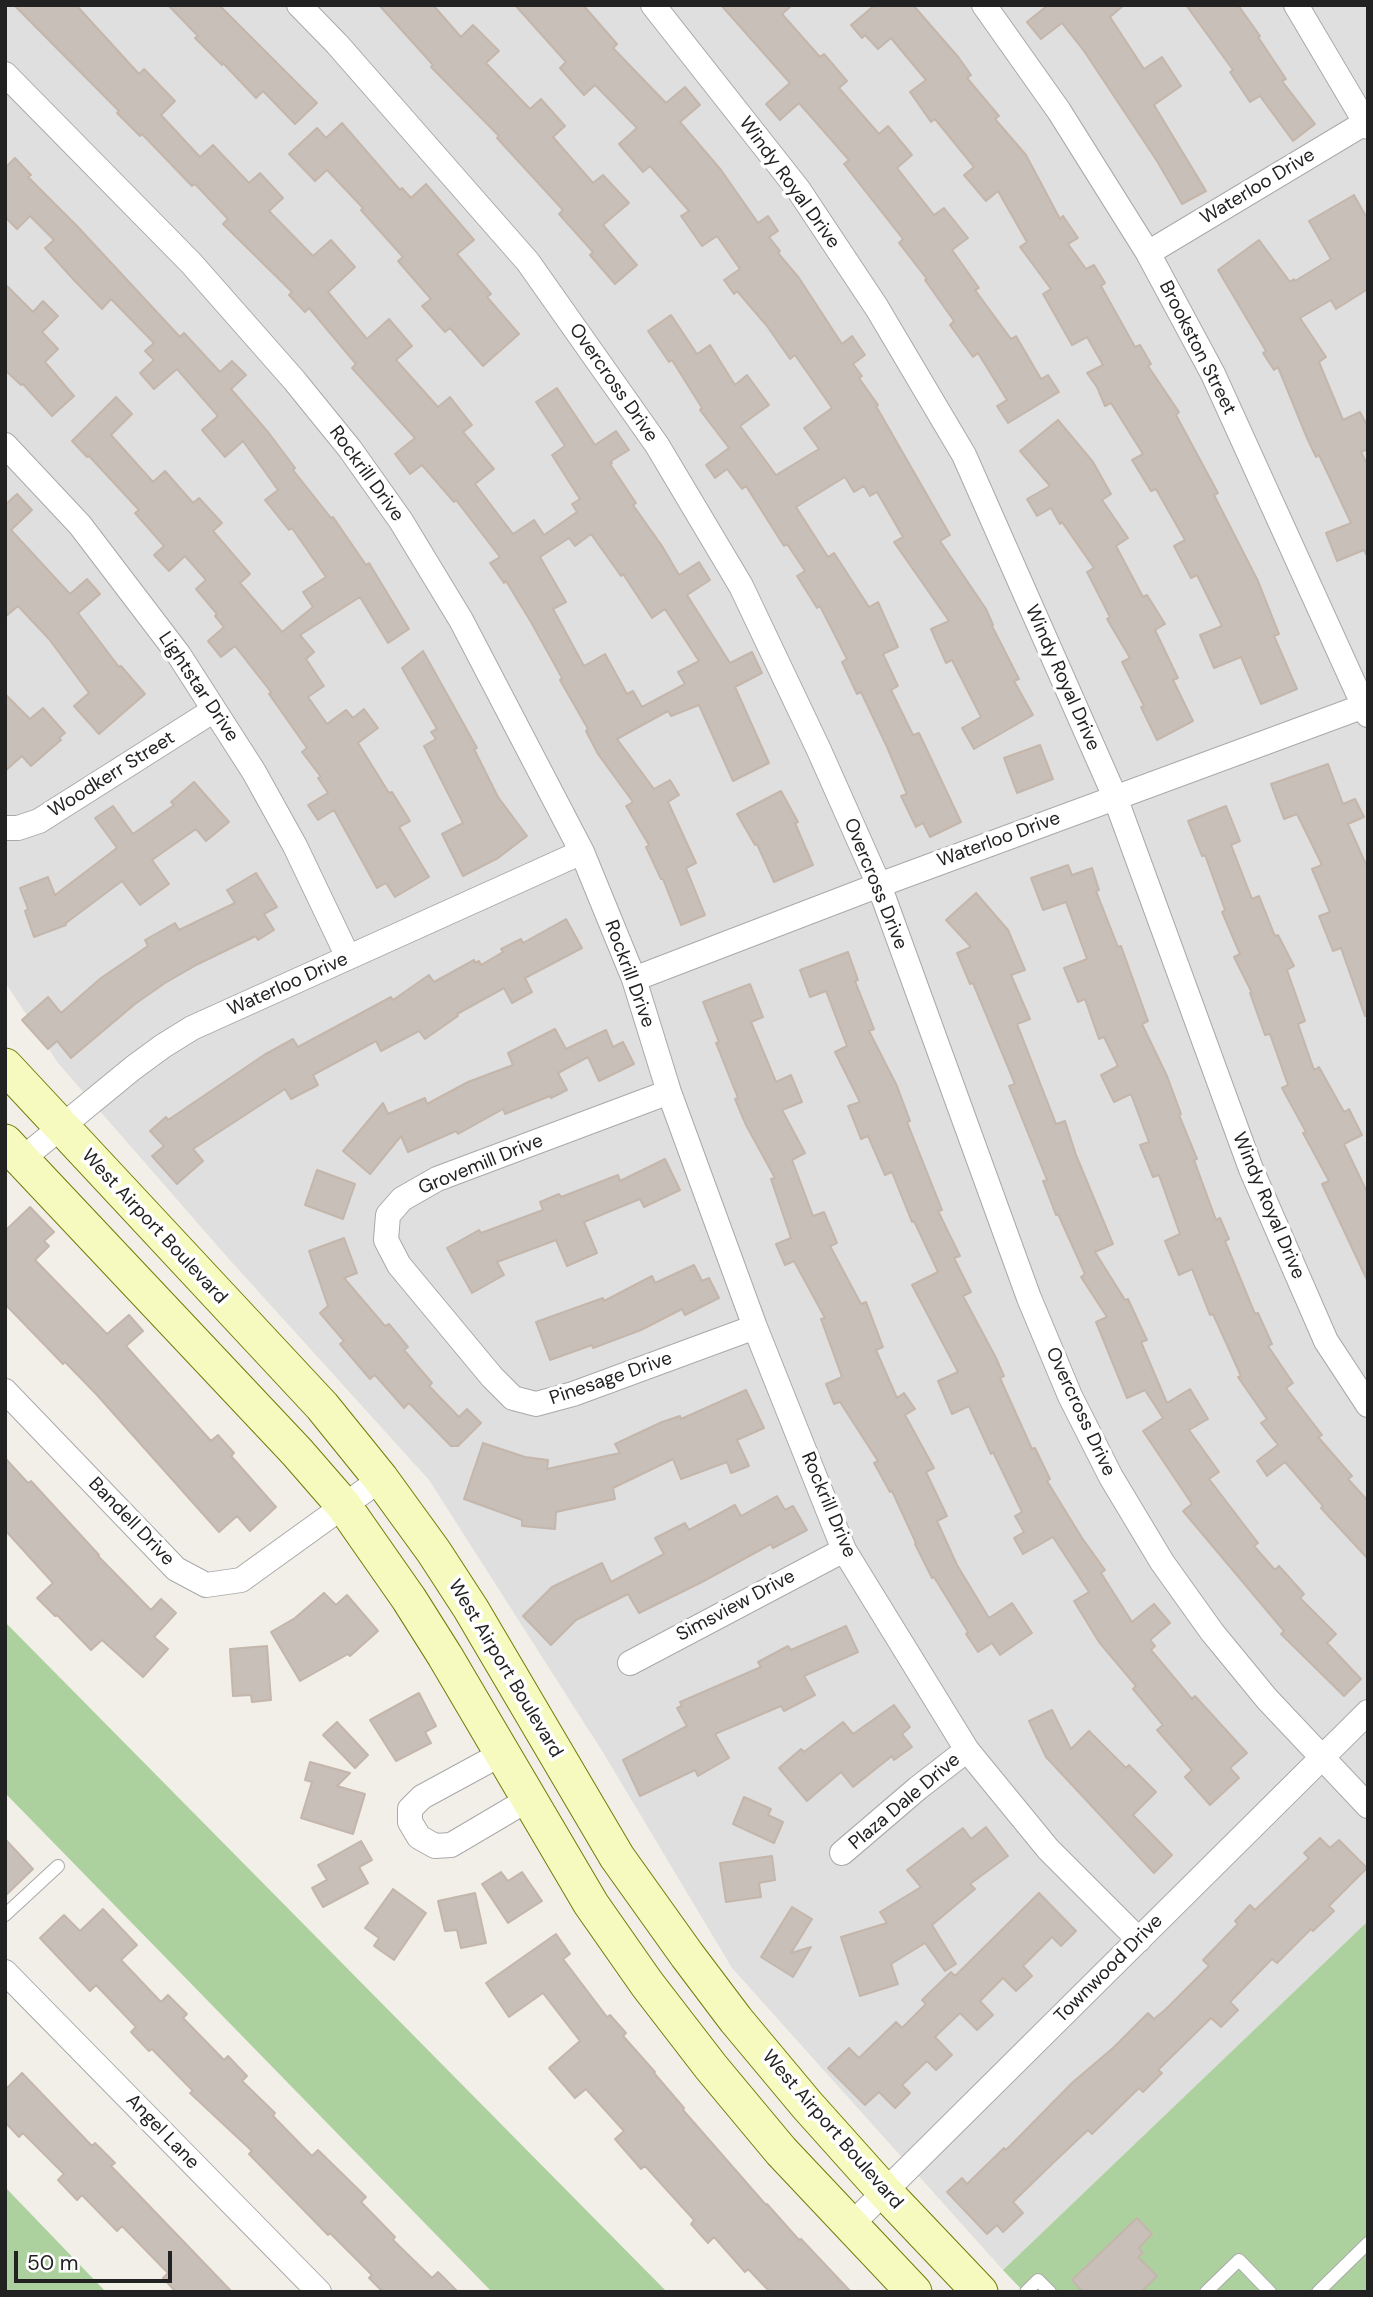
<!DOCTYPE html>
<style>
body{margin:0}
#map{position:relative;width:1373px;height:2297px;overflow:hidden;background:#f2efe9;font-family:"DM Sans",sans-serif}
canvas{display:block}
.frame{position:absolute;inset:0;border:7px solid #222;pointer-events:none}
.scale{position:absolute;left:14px;top:2251px;width:158px;height:32px;box-sizing:border-box;border:4px solid #222;border-top:0;padding-left:9px;font-size:21px;line-height:24px;white-space:nowrap;color:#222;-webkit-text-stroke:5px #fff;paint-order:stroke}
</style>
<div id="map">
<canvas width="1373" height="2297"></canvas>
<div class="frame"></div>
<div class="scale">50 m</div>
</div>
<script>
const ctx = document.querySelector('canvas').getContext('2d');
ctx.lineJoin = 'round';
function paint(path, color) { ctx.fillStyle = color; ctx.fill(path, 'evenodd'); }
const toPath = rows => new Path2D(rows.map(r => 'M' + r).join(''));
function strokePath(path, color, width, dash) { ctx.strokeStyle = color; ctx.lineWidth = width; ctx.lineCap = dash ? 'butt' : 'round'; ctx.setLineDash(dash || []); ctx.stroke(path); }
function write(font, color, halo, rows, align = 'center') {
  ctx.font = font + ' "DM Sans",sans-serif'; ctx.lineWidth = 7; ctx.setLineDash([]); ctx.textBaseline = 'middle'; ctx.strokeStyle = halo; ctx.fillStyle = color; for (const [text, x, y, turn = 0] of rows) {
    ctx.save(); ctx.translate(x, y); ctx.rotate((+turn || 0) * Math.PI / 180); ctx.textAlign = isNaN(turn) ? turn : align; if (halo) ctx.strokeText(text, 0, 0); ctx.fillText(text, 0, 0); ctx.restore();
  }
}
const residential = toPath([
 [5,5,1368,5,1368,1921,1003,2270,732,1968,604,1754,429,1480,228,1258,58,1063,5,982]
]);
const forest = toPath([
 [5,1622,667,2292,492,2292,5,1793],
 [1368,1921,1368,2288,1364,2292,1024,2292,1003,2270],
 [5,2187,106,2292,5,2292]
]);
const building = toPath([
 [14,5,76,5,139,74,144,69,175,101,161,115,200,157,213,145,249,183,260,173,283,198,269,211,313,256,331,240,355,267,328,292,367,339,389,319,412,346,396,360,438,407,450,397,472,425,463,432,494,469,475,484,513,534,534,520,544,535,577,512,572,504,580,499,552,455,565,446,536,402,557,388,595,445,616,431,629,450,611,461,612,463,610,464,636,503,633,505,662,546,679,575,699,562,710,580,687,595,730,663,752,652,762,673,735,687,769,763,733,781,699,705,671,716,668,711,617,739,654,789,670,780,679,795,668,802,696,863,686,868,705,915,681,925,663,879,661,879,646,847,649,845,626,806,633,802,598,754,586,731,588,729,560,680,562,678,531,622,506,581,504,583,490,563,500,557,456,500,454,502,422,465,410,474,395,454,415,438,352,368,356,364,309,308,305,312,289,295,292,292,223,224,228,219,195,184,192,186,142,134,140,136,117,113,119,111,14,5],
 [591,534,621,576,623,574,652,618,665,609,699,661,678,672,685,684,642,707,633,691,627,694,605,654,584,666,553,609,566,602,540,557,569,538,575,546,591,534],
 [168,5,219,5,317,103,295,124,263,91,256,98,223,63,222,65,195,38,198,36,168,5],
 [379,5,433,5,461,37,473,25,499,51,486,63,530,109,541,99,565,126,553,137,593,183,603,175,629,203,603,225,637,265,615,284,590,255,593,252,559,214,563,210,497,138,499,136,431,67,433,65,379,5],
 [515,5,583,5,617,44,613,48,666,103,685,87,700,105,680,122,721,170,758,223,768,216,778,231,769,237,780,251,778,253,799,278,842,344,852,336,865,355,853,364,862,376,859,378,878,405,876,406,950,535,940,541,986,609,993,625,992,626,1019,679,1014,681,1033,715,974,749,962,728,981,717,952,660,946,663,931,629,949,621,894,542,903,537,877,492,870,496,864,486,854,492,845,477,796,507,828,557,834,553,869,607,878,602,898,647,883,654,898,686,891,690,913,735,919,733,961,822,930,837,923,823,916,827,901,796,907,794,887,747,861,692,857,694,842,662,847,659,820,606,817,608,797,576,805,571,787,544,784,546,746,486,742,489,727,469,715,478,706,465,729,448,700,410,702,408,672,360,669,362,648,331,671,315,697,354,710,345,735,385,747,375,769,405,740,426,776,475,819,449,804,428,832,408,795,355,790,359,767,326,737,291,734,294,724,280,740,269,717,236,702,246,681,216,689,211,650,166,643,172,619,144,637,128,595,85,584,95,560,68,566,62,515,5],
 [721,5,792,5,782,14,820,57,824,54,847,81,839,88,879,134,888,126,912,155,897,168,934,215,944,208,968,238,952,250,979,288,975,290,1011,339,1016,336,1041,379,1048,375,1059,392,1008,423,997,406,1007,400,978,353,973,357,950,325,954,321,925,280,927,279,899,243,903,239,844,164,849,160,799,103,780,120,766,104,790,83,721,5],
 [875,5,913,5,959,58,971,75,967,78,999,116,995,119,1026,155,1060,219,1063,216,1078,238,1068,244,1086,269,1094,265,1105,283,1101,286,1135,347,1140,345,1151,364,1148,366,1179,412,1176,415,1218,493,1214,495,1258,581,1279,634,1274,636,1297,689,1261,704,1241,657,1214,668,1200,635,1222,626,1197,575,1191,578,1174,546,1185,540,1156,489,1151,491,1132,460,1143,454,1111,403,1105,406,1097,387,1087,373,1103,365,1087,337,1072,345,1043,294,1051,289,1020,247,1027,242,998,191,986,201,964,175,974,167,935,119,931,122,910,92,926,80,891,38,878,49,865,35,862,38,851,25,875,5],
 [1048,5,1124,5,1110,17,1144,69,1162,57,1181,86,1154,105,1206,191,1182,204,1157,161,1084,51,1062,23,1041,39,1027,22,1048,5],
 [1186,5,1238,5,1260,36,1258,37,1286,79,1282,81,1315,124,1293,141,1260,96,1250,102,1230,72,1233,70,1186,5],
 [342,123,400,190,402,188,411,198,426,184,474,240,457,254,491,294,487,297,519,334,483,366,450,328,445,332,422,306,431,299,398,261,403,257,361,210,363,208,327,170,315,181,289,154,317,128,326,138,342,123],
 [15,158,31,175,28,177,77,226,180,337,184,333,220,372,232,361,246,375,231,389,268,432,295,468,293,470,331,518,333,517,366,565,369,563,409,629,388,643,360,597,300,635,314,652,306,659,324,686,308,697,327,724,346,710,353,718,364,709,378,728,358,743,389,793,392,792,410,821,399,827,429,877,395,897,386,883,377,888,334,810,318,820,308,805,328,793,318,778,321,777,302,752,307,748,269,694,271,692,235,646,221,657,208,641,224,627,215,616,217,614,196,589,206,580,185,556,169,571,154,555,164,546,135,513,139,510,89,456,87,457,72,441,116,397,132,414,111,435,153,482,165,471,193,503,199,498,222,523,213,531,250,574,240,583,282,632,313,607,303,592,326,577,292,528,289,530,265,500,278,490,243,441,225,457,202,430,218,416,177,369,154,389,140,373,154,360,145,351,154,343,111,299,102,309,73,279,45,248,54,240,30,216,17,229,5,217,5,168,15,158],
 [1354,195,1368,220,1368,289,1336,309,1331,300,1300,318,1326,357,1319,362,1343,420,1360,412,1368,427,1368,449,1361,452,1368,466,1368,558,1364,550,1337,561,1326,533,1351,523,1319,455,1316,457,1307,438,1278,367,1274,370,1263,353,1266,351,1218,270,1259,240,1290,282,1294,279,1295,281,1331,259,1309,221,1354,195],
 [5,284,33,312,43,301,58,316,42,332,58,349,45,362,74,396,52,416,23,384,21,385,5,370,5,284],
 [1058,420,1093,462,1111,494,1102,500,1128,538,1116,546,1143,597,1147,595,1165,624,1155,630,1178,678,1173,680,1193,721,1157,740,1141,707,1144,706,1122,662,1130,658,1107,619,1110,617,1087,572,1094,568,1062,522,1060,524,1051,508,1037,516,1027,499,1050,486,1020,451,1058,420],
 [17,494,32,510,11,530,70,594,87,579,100,594,78,613,119,667,121,666,145,694,99,734,74,706,89,693,49,639,18,606,5,617,5,505,17,494],
 [423,651,477,748,474,749,498,797,527,836,498,858,463,876,442,834,463,823,424,746,436,739,431,732,437,729,402,668,423,651],
 [5,694,30,719,43,708,65,733,59,738,61,740,31,766,22,756,5,771,5,694],
 [1040,745,1053,779,1017,793,1004,758,1040,745],
 [1328,764,1343,804,1355,799,1364,817,1348,824,1368,869,1368,1016,1365,1016,1341,948,1333,951,1319,916,1330,912,1312,869,1322,865,1297,814,1284,819,1271,784,1328,764],
 [194,782,229,822,206,841,196,829,152,860,169,884,140,905,122,881,66,923,66,925,34,937,25,911,28,909,20,888,48,877,55,895,117,848,95,818,113,806,133,834,174,805,171,802,194,782],
 [781,791,798,822,795,823,813,865,774,882,757,844,755,845,737,814,781,791],
 [1226,806,1240,841,1231,845,1252,899,1259,896,1275,936,1278,935,1294,966,1287,970,1305,1021,1298,1024,1314,1070,1319,1067,1344,1112,1349,1109,1362,1135,1344,1144,1368,1194,1368,1282,1322,1184,1329,1181,1303,1133,1306,1132,1282,1088,1288,1085,1270,1034,1265,1035,1250,993,1252,993,1234,957,1240,954,1222,912,1225,910,1205,855,1202,856,1188,821,1226,806],
 [1068,865,1072,875,1092,868,1099,890,1096,891,1118,947,1121,946,1148,1021,1142,1024,1167,1076,1181,1114,1179,1115,1197,1159,1194,1160,1216,1220,1220,1218,1229,1239,1225,1241,1255,1314,1258,1313,1272,1344,1268,1346,1293,1383,1286,1388,1322,1435,1318,1437,1352,1476,1348,1479,1368,1501,1368,1559,1321,1508,1323,1506,1285,1462,1267,1476,1257,1461,1278,1445,1261,1423,1267,1419,1238,1377,1241,1376,1213,1314,1210,1315,1192,1269,1179,1275,1165,1241,1180,1234,1159,1175,1153,1177,1140,1145,1149,1142,1131,1094,1114,1102,1101,1075,1118,1066,1104,1037,1099,1039,1085,999,1078,1002,1064,968,1087,959,1066,902,1043,910,1031,878,1068,865],
 [256,873,277,907,264,914,274,930,258,940,256,936,198,964,165,983,135,1004,71,1058,57,1041,48,1049,22,1020,48,997,61,1013,101,978,148,946,145,940,175,923,179,930,235,903,227,890,256,873],
 [976,893,1008,930,1025,970,1011,975,1030,1019,1017,1024,1056,1124,1065,1121,1076,1155,1113,1244,1095,1252,1125,1300,1128,1299,1147,1340,1141,1342,1167,1403,1190,1389,1208,1419,1189,1430,1219,1472,1209,1479,1258,1543,1254,1546,1275,1570,1279,1566,1304,1594,1300,1598,1336,1634,1327,1643,1361,1679,1344,1696,1281,1634,1284,1631,1183,1511,1192,1504,1143,1431,1163,1418,1145,1390,1127,1398,1096,1322,1107,1317,1081,1277,1085,1274,1058,1214,1056,1215,1043,1181,1047,1180,1009,1086,1015,1084,973,983,970,984,957,953,971,947,946,920,976,893],
 [566,919,582,948,525,978,532,992,512,1003,504,988,457,1014,458,1016,425,1039,419,1031,381,1051,376,1041,313,1075,318,1085,291,1099,285,1089,193,1149,203,1161,177,1184,152,1156,164,1146,150,1131,166,1117,168,1120,264,1055,293,1039,298,1047,391,997,393,1000,429,975,434,982,474,960,475,963,479,961,481,965,503,952,501,949,521,939,523,943,566,919],
 [848,952,858,980,855,981,874,1029,869,1031,897,1086,910,1121,907,1122,942,1210,938,1211,960,1256,954,1258,971,1292,963,1296,995,1356,1004,1376,1000,1378,1032,1449,1035,1448,1050,1479,1047,1481,1082,1538,1105,1570,1101,1573,1132,1622,1154,1604,1170,1623,1150,1640,1155,1646,1151,1650,1192,1699,1195,1696,1247,1753,1230,1768,1239,1778,1210,1805,1185,1777,1192,1770,1157,1730,1163,1725,1133,1689,1136,1686,1099,1642,1074,1601,1089,1592,1053,1537,1023,1554,1014,1538,1024,1532,1015,1516,1022,1512,993,1452,991,1454,969,1406,952,1414,938,1381,958,1372,912,1285,938,1272,914,1221,912,1222,892,1172,885,1175,868,1136,861,1139,848,1106,860,1102,835,1052,847,1046,826,991,810,997,800,970,848,952],
 [750,984,763,1017,751,1022,776,1082,791,1075,802,1102,782,1110,805,1153,792,1160,813,1216,824,1212,837,1243,830,1246,861,1304,866,1302,883,1347,876,1350,897,1398,904,1393,915,1409,905,1415,934,1468,926,1472,947,1516,937,1521,957,1565,989,1618,1012,1603,1032,1633,1000,1655,992,1643,978,1652,966,1634,968,1632,934,1577,932,1578,915,1544,916,1543,892,1491,890,1492,874,1463,878,1461,840,1402,834,1404,826,1384,842,1377,821,1319,825,1318,794,1261,785,1265,776,1244,791,1238,771,1179,775,1178,746,1125,735,1099,738,1098,716,1043,719,1042,703,1002,750,984],
 [555,1029,566,1049,606,1030,613,1047,623,1042,634,1064,599,1081,588,1057,558,1073,567,1090,551,1098,550,1096,505,1114,503,1109,458,1134,456,1131,408,1152,401,1136,370,1174,343,1151,383,1103,388,1114,425,1098,427,1104,468,1082,513,1065,508,1053,555,1029],
 [665,1159,680,1190,644,1207,640,1199,584,1222,597,1253,567,1266,556,1240,497,1262,504,1275,472,1293,447,1248,479,1230,481,1233,543,1210,540,1202,559,1194,561,1197,618,1175,620,1181,665,1159],
 [317,1170,355,1184,343,1219,305,1205,317,1170],
 [30,1207,54,1232,44,1241,49,1246,35,1260,107,1334,129,1315,143,1331,126,1346,211,1441,218,1435,234,1453,231,1456,276,1507,250,1531,237,1516,219,1532,97,1395,65,1362,63,1364,5,1304,5,1231,30,1207],
 [344,1238,357,1273,344,1278,385,1326,389,1324,408,1347,404,1350,432,1383,429,1386,459,1417,467,1409,481,1423,458,1446,451,1446,409,1403,404,1408,375,1375,370,1379,340,1344,344,1341,320,1313,328,1306,309,1251,344,1238],
 [694,1265,702,1281,709,1278,719,1298,685,1315,682,1309,641,1330,593,1348,592,1345,550,1360,536,1322,603,1298,604,1301,652,1276,655,1283,694,1265],
 [746,1390,764,1428,737,1440,749,1466,731,1473,727,1462,681,1479,673,1459,613,1488,615,1499,556,1512,555,1529,522,1526,522,1520,464,1499,483,1443,525,1457,548,1460,547,1469,620,1453,615,1444,662,1422,680,1416,681,1419,746,1390],
 [5,1458,28,1483,31,1481,99,1555,98,1556,151,1610,161,1599,176,1613,154,1637,168,1649,143,1677,102,1640,91,1650,57,1615,55,1616,37,1598,53,1583,5,1530,5,1458],
 [777,1496,785,1510,793,1506,807,1530,773,1548,771,1544,702,1582,639,1613,628,1594,576,1620,551,1645,523,1616,552,1587,602,1563,611,1582,664,1554,655,1538,685,1523,689,1530,735,1505,741,1516,777,1496],
 [324,1593,336,1605,347,1595,378,1631,350,1656,348,1654,300,1681,271,1632,295,1618,324,1593],
 [846,1626,858,1652,804,1676,815,1695,784,1711,781,1706,715,1734,729,1758,698,1776,695,1770,640,1796,623,1760,687,1726,677,1708,682,1706,680,1702,761,1667,758,1662,788,1646,791,1650,846,1626],
 [267,1646,271,1700,252,1702,251,1695,233,1696,230,1649,267,1646],
 [419,1693,436,1726,425,1732,431,1743,396,1761,370,1720,419,1693],
 [894,1705,910,1727,902,1734,912,1747,894,1760,892,1756,853,1787,841,1772,807,1801,779,1768,801,1749,804,1752,843,1722,853,1734,894,1705],
 [1052,1710,1071,1749,1089,1731,1126,1768,1129,1765,1156,1792,1133,1815,1172,1855,1154,1873,1046,1757,1029,1721,1052,1710],
 [337,1722,368,1755,355,1768,323,1735,337,1722],
 [310,1762,350,1773,337,1786,365,1794,353,1834,301,1818,312,1782,305,1780,310,1762],
 [744,1797,771,1809,768,1815,783,1822,774,1843,733,1824,744,1797],
 [986,1827,1008,1856,970,1884,975,1889,932,1925,956,1964,945,1971,925,1943,891,1964,898,1984,860,1996,841,1937,887,1923,880,1912,921,1887,907,1870,963,1828,971,1839,986,1827],
 [1320,1838,1330,1848,1339,1840,1367,1868,1329,1906,1334,1911,1313,1931,1311,1929,1277,1963,1272,1959,1230,2002,1238,2010,1221,2027,1211,2018,1158,2070,1162,2073,1143,2092,1139,2088,1092,2134,1088,2130,1054,2162,1013,2202,1023,2213,1003,2232,997,2225,987,2234,947,2192,962,2178,967,2184,1004,2148,1006,2150,1073,2082,1113,2048,1148,2013,1154,2019,1166,2009,1209,1966,1203,1960,1238,1924,1235,1921,1250,1905,1255,1910,1309,1858,1304,1853,1320,1838],
 [5,1839,33,1869,5,1896,5,1839],
 [361,1841,372,1860,359,1867,368,1883,323,1907,312,1888,327,1880,318,1865,361,1841],
 [772,1856,775,1880,759,1883,761,1897,726,1902,720,1863,772,1856],
 [501,1872,508,1881,522,1872,542,1901,508,1923,482,1884,501,1872],
 [393,1889,426,1913,394,1960,374,1946,379,1938,365,1928,393,1889],
 [475,1893,486,1943,461,1948,457,1930,445,1931,438,1901,475,1893],
 [1039,1893,1076,1931,1061,1946,1052,1937,1023,1966,1032,1976,1016,1991,1003,1978,980,2001,993,2015,977,2030,960,2013,935,2037,952,2055,936,2070,927,2061,902,2085,910,2093,895,2108,879,2092,865,2105,828,2068,849,2048,859,2058,896,2022,902,2028,926,2004,922,2000,951,1972,955,1976,1039,1893],
 [792,1907,812,1919,791,1953,811,1947,793,1977,761,1957,792,1907],
 [103,1909,137,1945,121,1960,161,2002,168,1995,187,2014,183,2018,224,2060,228,2056,247,2076,242,2081,275,2113,273,2116,312,2156,318,2150,366,2197,361,2202,395,2237,393,2240,432,2278,438,2272,458,2292,383,2292,369,2278,372,2275,330,2233,328,2235,249,2154,252,2151,190,2093,193,2091,152,2049,149,2051,131,2032,136,2027,96,1985,90,1991,40,1938,64,1915,80,1931,103,1909],
 [556,1934,570,1954,563,1959,607,2017,610,2015,626,2033,623,2036,655,2072,654,2073,684,2108,683,2110,766,2205,767,2204,799,2240,801,2239,851,2292,770,2292,748,2269,745,2272,714,2237,708,2243,691,2224,694,2220,645,2166,641,2169,615,2139,624,2131,586,2089,575,2098,549,2068,580,2041,543,1993,509,2017,486,1983,556,1934],
 [22,2073,92,2146,95,2143,115,2163,111,2166,232,2292,176,2292,163,2278,168,2273,122,2226,117,2231,82,2195,77,2200,58,2180,64,2174,23,2133,19,2137,5,2122,5,2090,22,2073],
 [1137,2218,1152,2234,1139,2248,1143,2253,1138,2257,1157,2276,1141,2292,1083,2292,1072,2280,1137,2218]
]);
const lane = toPath([
 [5,1915,58,1866],
 [1026,2292,1038,2280,1050,2292],
 [1206,2292,1239,2260,1270,2292],
 [1318,2292,1368,2243]
]);
const street = toPath([
 [299,5,337,44,528,262,657,445,741,586,818,748,879,885,1029,1298,1070,1396,1111,1477,1162,1562,1212,1632,1267,1699,1368,1806],
 [653,5,798,189,877,308,964,455,1115,797,1251,1169,1326,1341,1368,1405],
 [984,5,1059,111,1148,253,1213,374,1368,715],
 [1296,5,1368,127],
 [5,74,191,263,294,380,350,449,401,521,461,620,582,852,634,979,669,1092,755,1327,844,1550,967,1750,1048,1849,1139,1940],
 [1148,253,1368,121],
 [5,445,80,525,179,655,254,772,295,846,348,957],
 [5,828,18,828,39,821,214,710],
 [634,979,879,885,1364,706],
 [669,1092,437,1179,402,1199,388,1215,386,1240,399,1265,492,1377,513,1398,536,1404,573,1394,755,1327],
 [21,1160,133,1068,163,1046,192,1028,582,852],
 [5,1391,176,1569,206,1585,241,1580,381,1479],
 [630,1663,844,1550],
 [503,1753,422,1797,410,1809,410,1822,419,1837,435,1846,451,1845,529,1799],
 [842,1853,918,1788,967,1750],
 [5,1972,319,2292],
 [850,2226,1368,1712]
]);
const secondary = toPath([
 [5,1066,322,1406,381,1479,434,1552,471,1609,617,1857,687,1955,736,2020,807,2105,884,2191,980,2292],
 [5,1142,297,1452,344,1506,409,1599,445,1656,591,1904,647,1984,711,2067,781,2151,914,2292]
]);
const streetNames = [
 ["Windy Royal Drive",789,183,54],
 ["Waterloo Drive",1258,187,-31],
 ["Brookston Street",1197,348,63],
 ["Overcross Drive",613,383,55],
 ["Rockrill Drive",366,474,54],
 ["Windy Royal Drive",1062,678,66],
 ["Lightstar Drive",198,687,56],
 ["Woodkerr Street",112,775,-32],
 ["Waterloo Drive",999,840,-20],
 ["Overcross Drive",875,884,68],
 ["Rockrill Drive",629,974,70],
 ["Waterloo Drive",288,985,-24],
 ["Grovemill Drive",481,1165,-22],
 ["Windy Royal Drive",1268,1206,67],
 ["West Airport Boulevard",154,1227,47],
 ["Pinesage Drive",611,1379,-19],
 ["Overcross Drive",1080,1412,65],
 ["Rockrill Drive",828,1505,67],
 ["Bandell Drive",131,1522,46],
 ["Simsview Drive",736,1606,-28],
 ["West Airport Boulevard",505,1669,59],
 ["Plaza Dale Drive",905,1802,-40],
 ["Townwood Drive",1109,1969,-45],
 ["West Airport Boulevard",832,2130,49],
 ["Angel Lane",162,2132,46]
];
paint(residential, '#e0dfdf');
paint(forest, '#add19e');
paint(building, '#c7bfb8');
strokePath(building, '#c4b6ab', 2);
strokePath(lane, '#a9a9a9', 14);
strokePath(street, '#a9a9a9', 26);
strokePath(secondary, '#707d05', 37);
strokePath(lane, '#fff', 12);
strokePath(street, '#fff', 24);
strokePath(secondary, '#f7fabf', 35);
write('19px', '#222', '#fff', streetNames);
</script>
